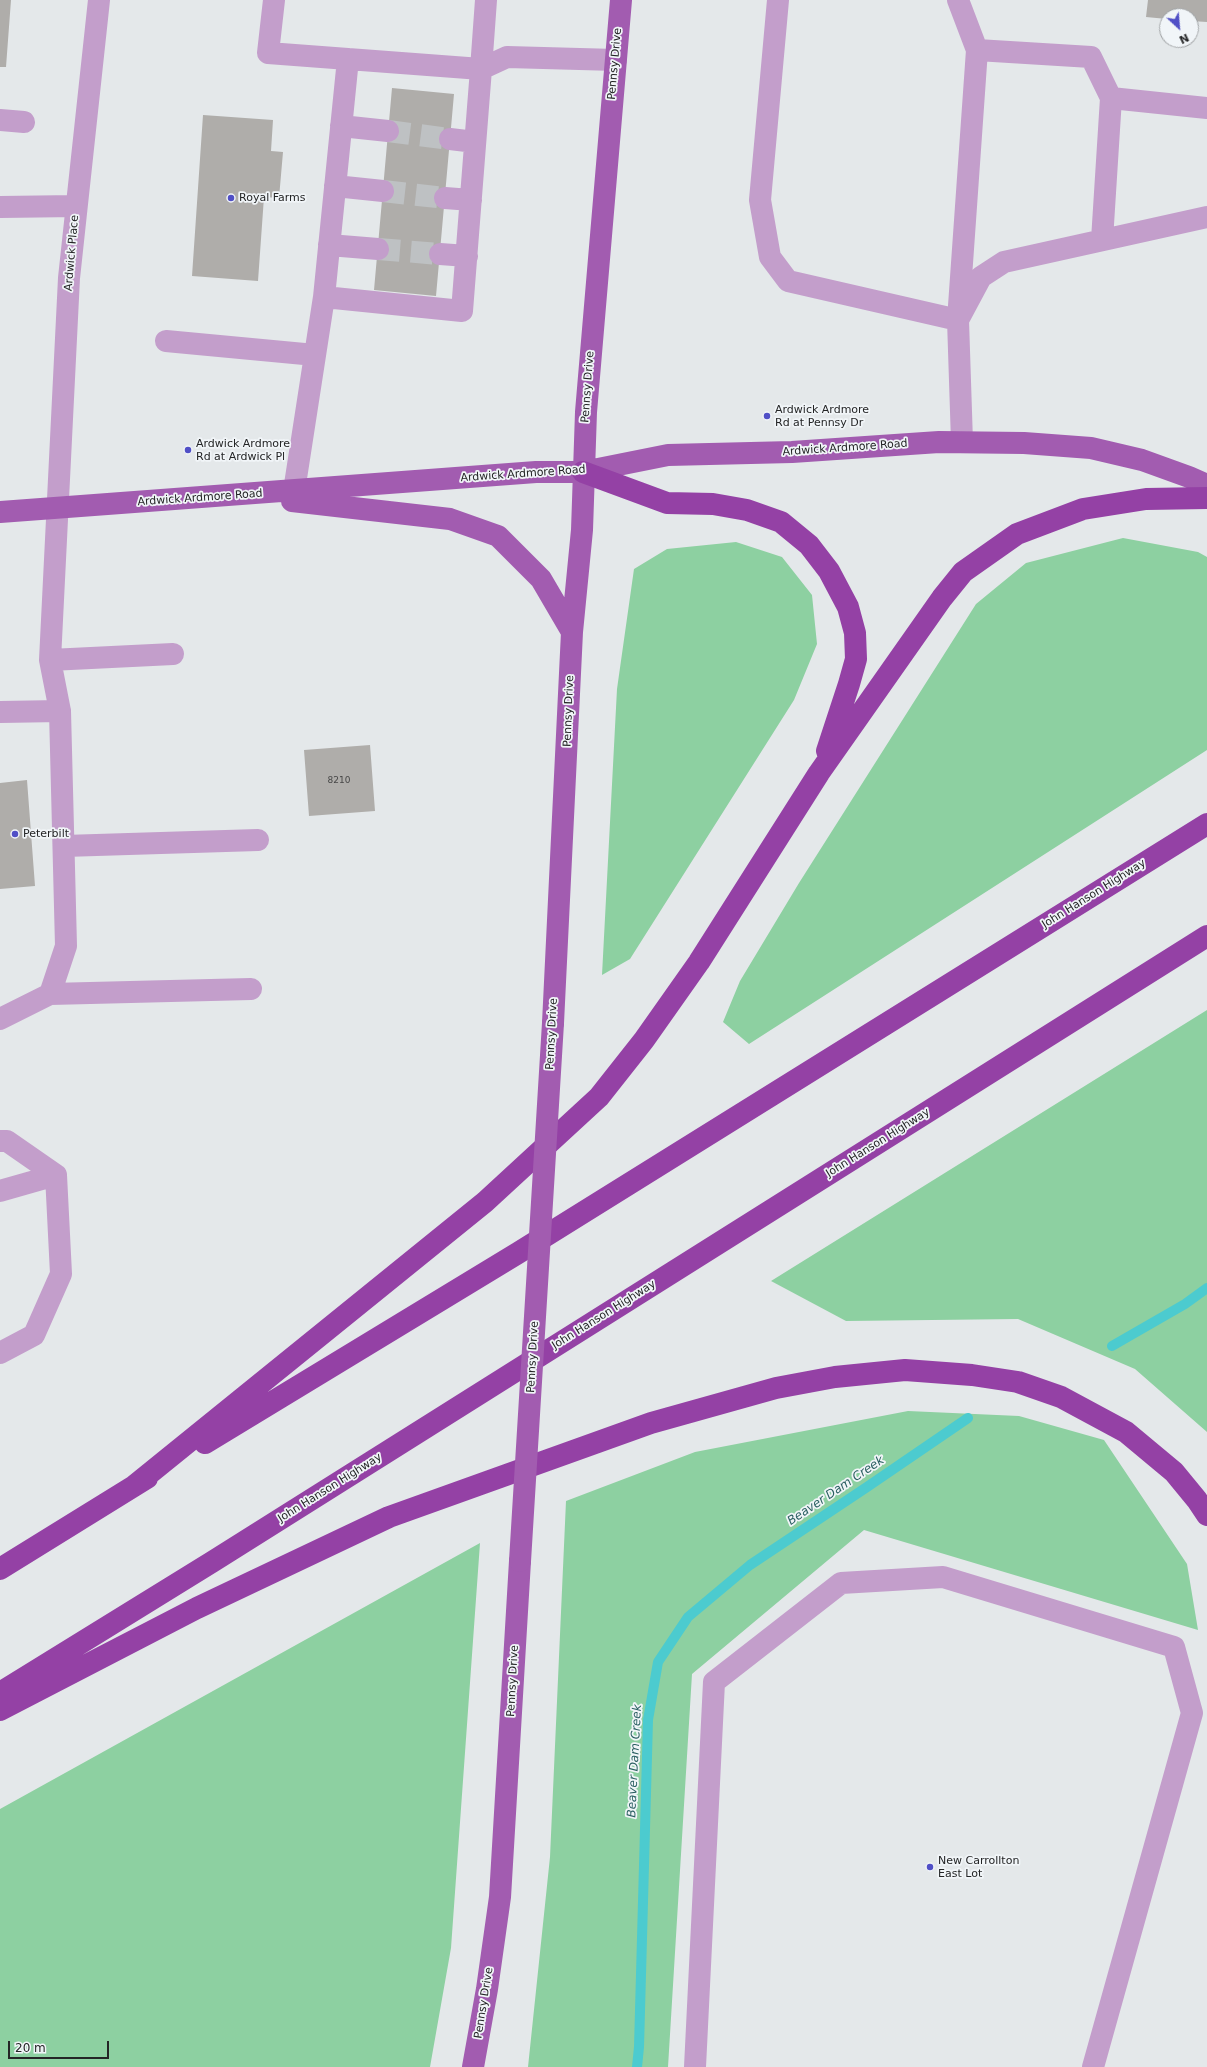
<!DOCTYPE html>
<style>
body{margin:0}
#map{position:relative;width:1207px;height:2067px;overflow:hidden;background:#e4e8ea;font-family:"DejaVu Sans",sans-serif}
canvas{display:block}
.north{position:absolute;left:1159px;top:8px;width:40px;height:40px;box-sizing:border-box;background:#f1f5f8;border:1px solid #9fa2a4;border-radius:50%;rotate:154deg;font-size:11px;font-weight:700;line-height:16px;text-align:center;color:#242526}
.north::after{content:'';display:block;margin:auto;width:14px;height:18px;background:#504fc6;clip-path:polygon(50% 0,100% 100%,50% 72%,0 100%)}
.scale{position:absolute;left:8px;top:2041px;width:101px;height:18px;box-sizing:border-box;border:2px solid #242526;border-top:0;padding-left:5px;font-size:12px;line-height:14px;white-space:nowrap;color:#242526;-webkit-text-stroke:3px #f1f5f8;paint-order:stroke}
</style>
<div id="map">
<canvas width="1207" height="2067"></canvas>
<div class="north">N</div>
<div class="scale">20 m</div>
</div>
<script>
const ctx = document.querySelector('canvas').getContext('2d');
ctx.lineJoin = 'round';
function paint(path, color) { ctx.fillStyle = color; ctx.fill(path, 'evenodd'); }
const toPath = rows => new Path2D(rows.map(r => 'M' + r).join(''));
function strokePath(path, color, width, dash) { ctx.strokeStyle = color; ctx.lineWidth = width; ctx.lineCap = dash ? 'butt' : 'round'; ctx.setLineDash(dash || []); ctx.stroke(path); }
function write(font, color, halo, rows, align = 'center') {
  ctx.font = font + ' "DejaVu Sans",sans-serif'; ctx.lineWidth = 3.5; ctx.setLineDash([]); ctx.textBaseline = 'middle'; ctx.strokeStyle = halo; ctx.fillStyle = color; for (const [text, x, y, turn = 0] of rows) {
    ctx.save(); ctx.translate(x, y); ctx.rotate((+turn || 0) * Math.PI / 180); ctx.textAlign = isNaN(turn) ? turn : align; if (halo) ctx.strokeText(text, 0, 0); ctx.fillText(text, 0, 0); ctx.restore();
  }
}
const green = toPath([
 [1123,538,1198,552,1207,557,1207,750,749,1044,723,1022,740,981,799,883,976,604,1026,563],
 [736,542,782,557,812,595,817,644,794,700,630,959,602,975,617,689,634,569,667,549],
 [1207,1010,1207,1432,1135,1369,1018,1319,846,1321,771,1281],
 [908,1411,1019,1416,1104,1440,1187,1564,1198,1630,864,1530,692,1674,668,2067,528,2067,550,1857,566,1501,695,1452],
 [480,1543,451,1948,430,2067,0,2067,0,1809]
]);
const stream = toPath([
 [1112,1346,1185,1304,1207,1288],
 [637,2067,639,2047,648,1720,658,1662,688,1617,750,1565,867,1487,968,1418]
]);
const building = toPath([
 [0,0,11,0,6,67,0,67],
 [1148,0,1207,0,1207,22,1191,21,1191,16,1167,16,1167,19,1146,17],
 [392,88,454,94,436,296,374,290],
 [203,115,273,120,271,151,283,152,279,198,264,197,258,281,192,276],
 [370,745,375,811,309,816,304,750],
 [27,780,35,886,0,889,0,783]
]);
const minorTunnel = toPath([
 [388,131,450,139],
 [383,191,445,198],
 [378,249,440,254]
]);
const minor = toPath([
 [274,0,268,53,481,69,462,311,324,297,348,59],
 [778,0,760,200,770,257,788,281,958,320,977,50,958,0],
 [977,50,1091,57,1111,98,1102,240],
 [481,69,507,57,616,60],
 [481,69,486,0],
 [1111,98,1207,108],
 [0,120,24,122],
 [341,126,388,131],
 [450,139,475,142],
 [335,186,383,191],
 [445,198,471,200],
 [0,207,76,206],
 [329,245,378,249],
 [440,254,467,256],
 [166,341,315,355],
 [962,442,958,320,981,277,1004,262,1207,217],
 [294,491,324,297],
 [50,660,173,654],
 [0,712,60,711],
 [64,846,258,840],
 [50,994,251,989],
 [0,1019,50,994,66,946,60,711,50,660,69,278,99,0],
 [0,1141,7,1141,56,1175],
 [0,1191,56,1175],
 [0,1353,34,1335,61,1274,56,1175],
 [695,2067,714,1682,841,1583,943,1577,1174,1647,1192,1713,1093,2067]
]);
const major = toPath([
 [292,501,450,519,498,536,541,579,572,632],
 [0,512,536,472,583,472,668,455,792,452,939,442,1024,443,1091,448,1142,460,1189,477,1207,485],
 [553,1023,572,632,582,530,586,412,621,0],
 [473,2067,487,1989,500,1897,520,1561]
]);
const highway = toPath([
 [583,472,667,503,713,504,747,510,781,522,809,545,829,571,848,607,855,633,856,659,849,684,827,751],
 [205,1443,518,1253,1207,824],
 [134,1486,485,1202,599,1097,644,1040,699,962,819,773,942,598,963,572,1017,534,1083,509,1146,499,1207,498],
 [0,1569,147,1478],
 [0,1693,212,1562,1207,936],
 [0,1710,197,1608,389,1517,651,1423,776,1388,835,1377,905,1370,972,1375,1018,1382,1061,1397,1126,1432,1174,1472,1197,1500,1207,1515]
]);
const majorBridge = toPath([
 [520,1561,553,1023]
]);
const markers = [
 [231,198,4,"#504fc6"],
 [767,416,4,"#504fc6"],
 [188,450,4,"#504fc6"],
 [15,834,4,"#504fc6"],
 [930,1867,4,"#504fc6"]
];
const numberNames = [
 ["8210",339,781]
];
const streetNames = [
 ["Pennsy Drive",615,64,-85],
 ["Ardwick Place",72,253,-85],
 ["Pennsy Drive",588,387,-86],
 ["Ardwick Ardmore Road",845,448,-4],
 ["Ardwick Ardmore Road",523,474,-4],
 ["Ardwick Ardmore Road",200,498,-4],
 ["Pennsy Drive",569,711,-88],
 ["John Hanson Highway",1094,894,-32],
 ["Pennsy Drive",552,1034,-87],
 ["John Hanson Highway",878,1143,-32],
 ["John Hanson Highway",604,1315,-32],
 ["Pennsy Drive",533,1357,-87],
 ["John Hanson Highway",330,1488,-32],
 ["Pennsy Drive",513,1681,-87],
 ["Pennsy Drive",484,2003,-81]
];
const poiNames = [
 ["Royal Farms",239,198],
 ["Ardwick Ardmore",775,410],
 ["Rd at Pennsy Dr",775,423],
 ["Ardwick Ardmore",196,444],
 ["Rd at Ardwick Pl",196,457],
 ["Peterbilt",23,834],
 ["New Carrollton",938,1861],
 ["East Lot",938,1874]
];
const waterNames = [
 ["Beaver Dam Creek",836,1491,-34],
 ["Beaver Dam Creek",635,1761,-87]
];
paint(green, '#8dd0a1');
strokePath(stream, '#4ccbcf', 10);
paint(building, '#afadaa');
strokePath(minorTunnel, '#bec1c3', 22, [22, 11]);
strokePath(minor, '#c39ecb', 22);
strokePath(major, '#a25cb0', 22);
strokePath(highway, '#9441a5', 22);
strokePath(majorBridge, '#a25cb0', 22);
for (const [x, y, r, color] of markers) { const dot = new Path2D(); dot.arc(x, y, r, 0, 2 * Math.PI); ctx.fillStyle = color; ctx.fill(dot); strokePath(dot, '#f1f5f8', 1.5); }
write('9px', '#474747', null, numberNames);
write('11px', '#242526', '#f1f5f8', streetNames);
write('11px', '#242526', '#f1f5f8', poiNames, 'left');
write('italic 12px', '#2a5f61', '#f1f5f8', waterNames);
</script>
